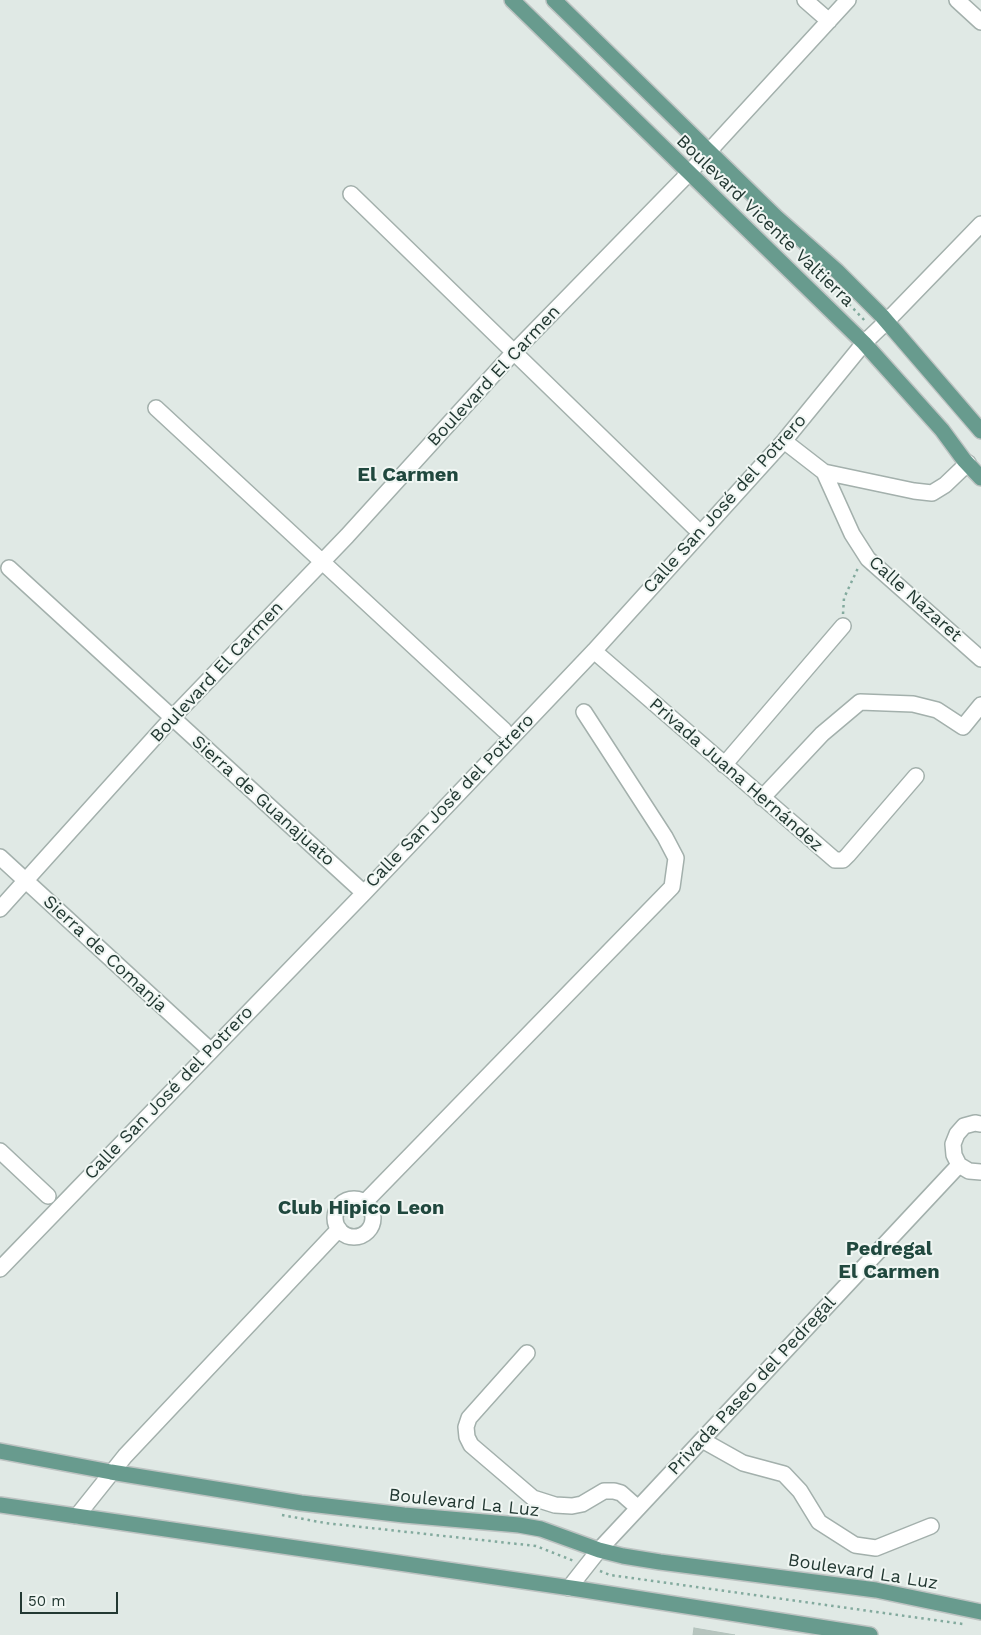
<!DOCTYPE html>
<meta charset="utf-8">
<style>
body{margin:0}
#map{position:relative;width:981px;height:1635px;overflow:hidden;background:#e0e9e5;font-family:"Work Sans",sans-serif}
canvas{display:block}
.scale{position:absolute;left:20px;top:1592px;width:98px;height:22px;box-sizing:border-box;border:2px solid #223832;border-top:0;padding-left:6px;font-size:15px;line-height:18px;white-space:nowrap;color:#223832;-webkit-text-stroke:4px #f0f6f3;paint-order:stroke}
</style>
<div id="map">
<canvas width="981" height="1635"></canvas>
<div class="scale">50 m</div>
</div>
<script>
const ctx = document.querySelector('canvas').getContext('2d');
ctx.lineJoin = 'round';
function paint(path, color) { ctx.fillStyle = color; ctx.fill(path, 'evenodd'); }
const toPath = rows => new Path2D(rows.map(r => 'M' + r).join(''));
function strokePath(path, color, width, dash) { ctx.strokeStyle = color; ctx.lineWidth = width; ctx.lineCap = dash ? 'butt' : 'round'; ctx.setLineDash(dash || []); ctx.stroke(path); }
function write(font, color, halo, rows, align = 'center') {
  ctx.font = font + ' "Work Sans",sans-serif'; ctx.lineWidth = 4; ctx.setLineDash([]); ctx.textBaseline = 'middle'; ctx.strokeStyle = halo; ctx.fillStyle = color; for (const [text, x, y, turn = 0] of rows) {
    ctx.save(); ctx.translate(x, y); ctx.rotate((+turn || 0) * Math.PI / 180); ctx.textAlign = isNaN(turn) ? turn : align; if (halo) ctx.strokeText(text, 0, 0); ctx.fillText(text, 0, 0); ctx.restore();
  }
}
const building = toPath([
 [694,1628,735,1635,693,1635,694,1628]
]);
const path = toPath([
 [849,304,866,322],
 [843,614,844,598,858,568],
 [282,1515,325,1523,536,1546,574,1561],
 [600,1571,610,1575,963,1624]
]);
const minor = toPath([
 [805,0,829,21],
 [957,0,981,22],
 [351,194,694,527],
 [156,408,504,730],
 [784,441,824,472,852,534,868,559,981,659],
 [824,472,914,491,932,493,945,485,968,463],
 [9,568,364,893],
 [594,651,835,860,843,860,848,855,916,776],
 [724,765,843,626],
 [762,798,822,734,860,702,913,704,937,710,963,727,981,705],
 [0,857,210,1050],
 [0,909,172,718,347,536,514,352,689,173,848,0],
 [981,1124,975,1123,964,1126,957,1134,953,1144,954,1155,959,1165,969,1171,981,1172],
 [0,1151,48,1196],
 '335 1218a19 19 0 1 1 38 0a19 19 0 1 1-38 0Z',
 [365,1202,672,887,676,858,665,837,584,712],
 [0,1269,364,893,594,651,784,441,864,343,887,321,981,224],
 [527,1353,469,1418,466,1427,467,1437,471,1445,533,1498,555,1505,572,1506,582,1504,604,1491,614,1491,621,1493,638,1508],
 [702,1440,743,1463,784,1474,800,1491,819,1522,855,1545,876,1548,931,1526],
 [77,1516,125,1456,339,1229],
 [569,1588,599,1550,959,1165]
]);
const major = toPath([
 [512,0,864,343,942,430,964,460,981,478],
 [554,0,776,217,837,271,882,316,981,431],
 [0,1451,111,1472,301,1503,404,1515,519,1525,541,1529,599,1550,623,1556,660,1562,876,1590,981,1612],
 [0,1505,578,1589,870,1635]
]);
const streetNames = [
 ["Boulevard Vicente Valtierra",765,221,44],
 ["Boulevard El Carmen",494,376,-47],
 ["Calle San José del Potrero",725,504,-48],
 ["Calle Nazaret",915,599,42],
 ["Boulevard El Carmen",217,672,-47],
 ["Privada Juana Hernández",736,775,41],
 ["Sierra de Guanajuato",263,801,42],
 ["Calle San José del Potrero",450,801,-46],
 ["Sierra de Comanja",105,954,43],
 ["Calle San José del Potrero",169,1093,-46],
 ["Privada Paseo del Pedregal",752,1386,-47],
 ["Boulevard La Luz",464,1503,6],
 ["Boulevard La Luz",863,1572,9]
];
const quarterNames = [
 ["El Carmen",408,475],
 ["Club Hipico Leon",361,1208],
 ["Pedregal",889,1249],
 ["El Carmen",889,1272]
];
paint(building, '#b6c4be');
strokePath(building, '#b3c2bc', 1);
strokePath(minor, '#a3b0ac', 18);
strokePath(major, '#bdc3c2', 18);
strokePath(path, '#83aa9e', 2.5, [2.5, 4]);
strokePath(minor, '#fff', 15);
strokePath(major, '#689b8e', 15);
write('18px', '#223832', '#f0f6f3', streetNames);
write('bold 20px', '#20483e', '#f0f6f3', quarterNames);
</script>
